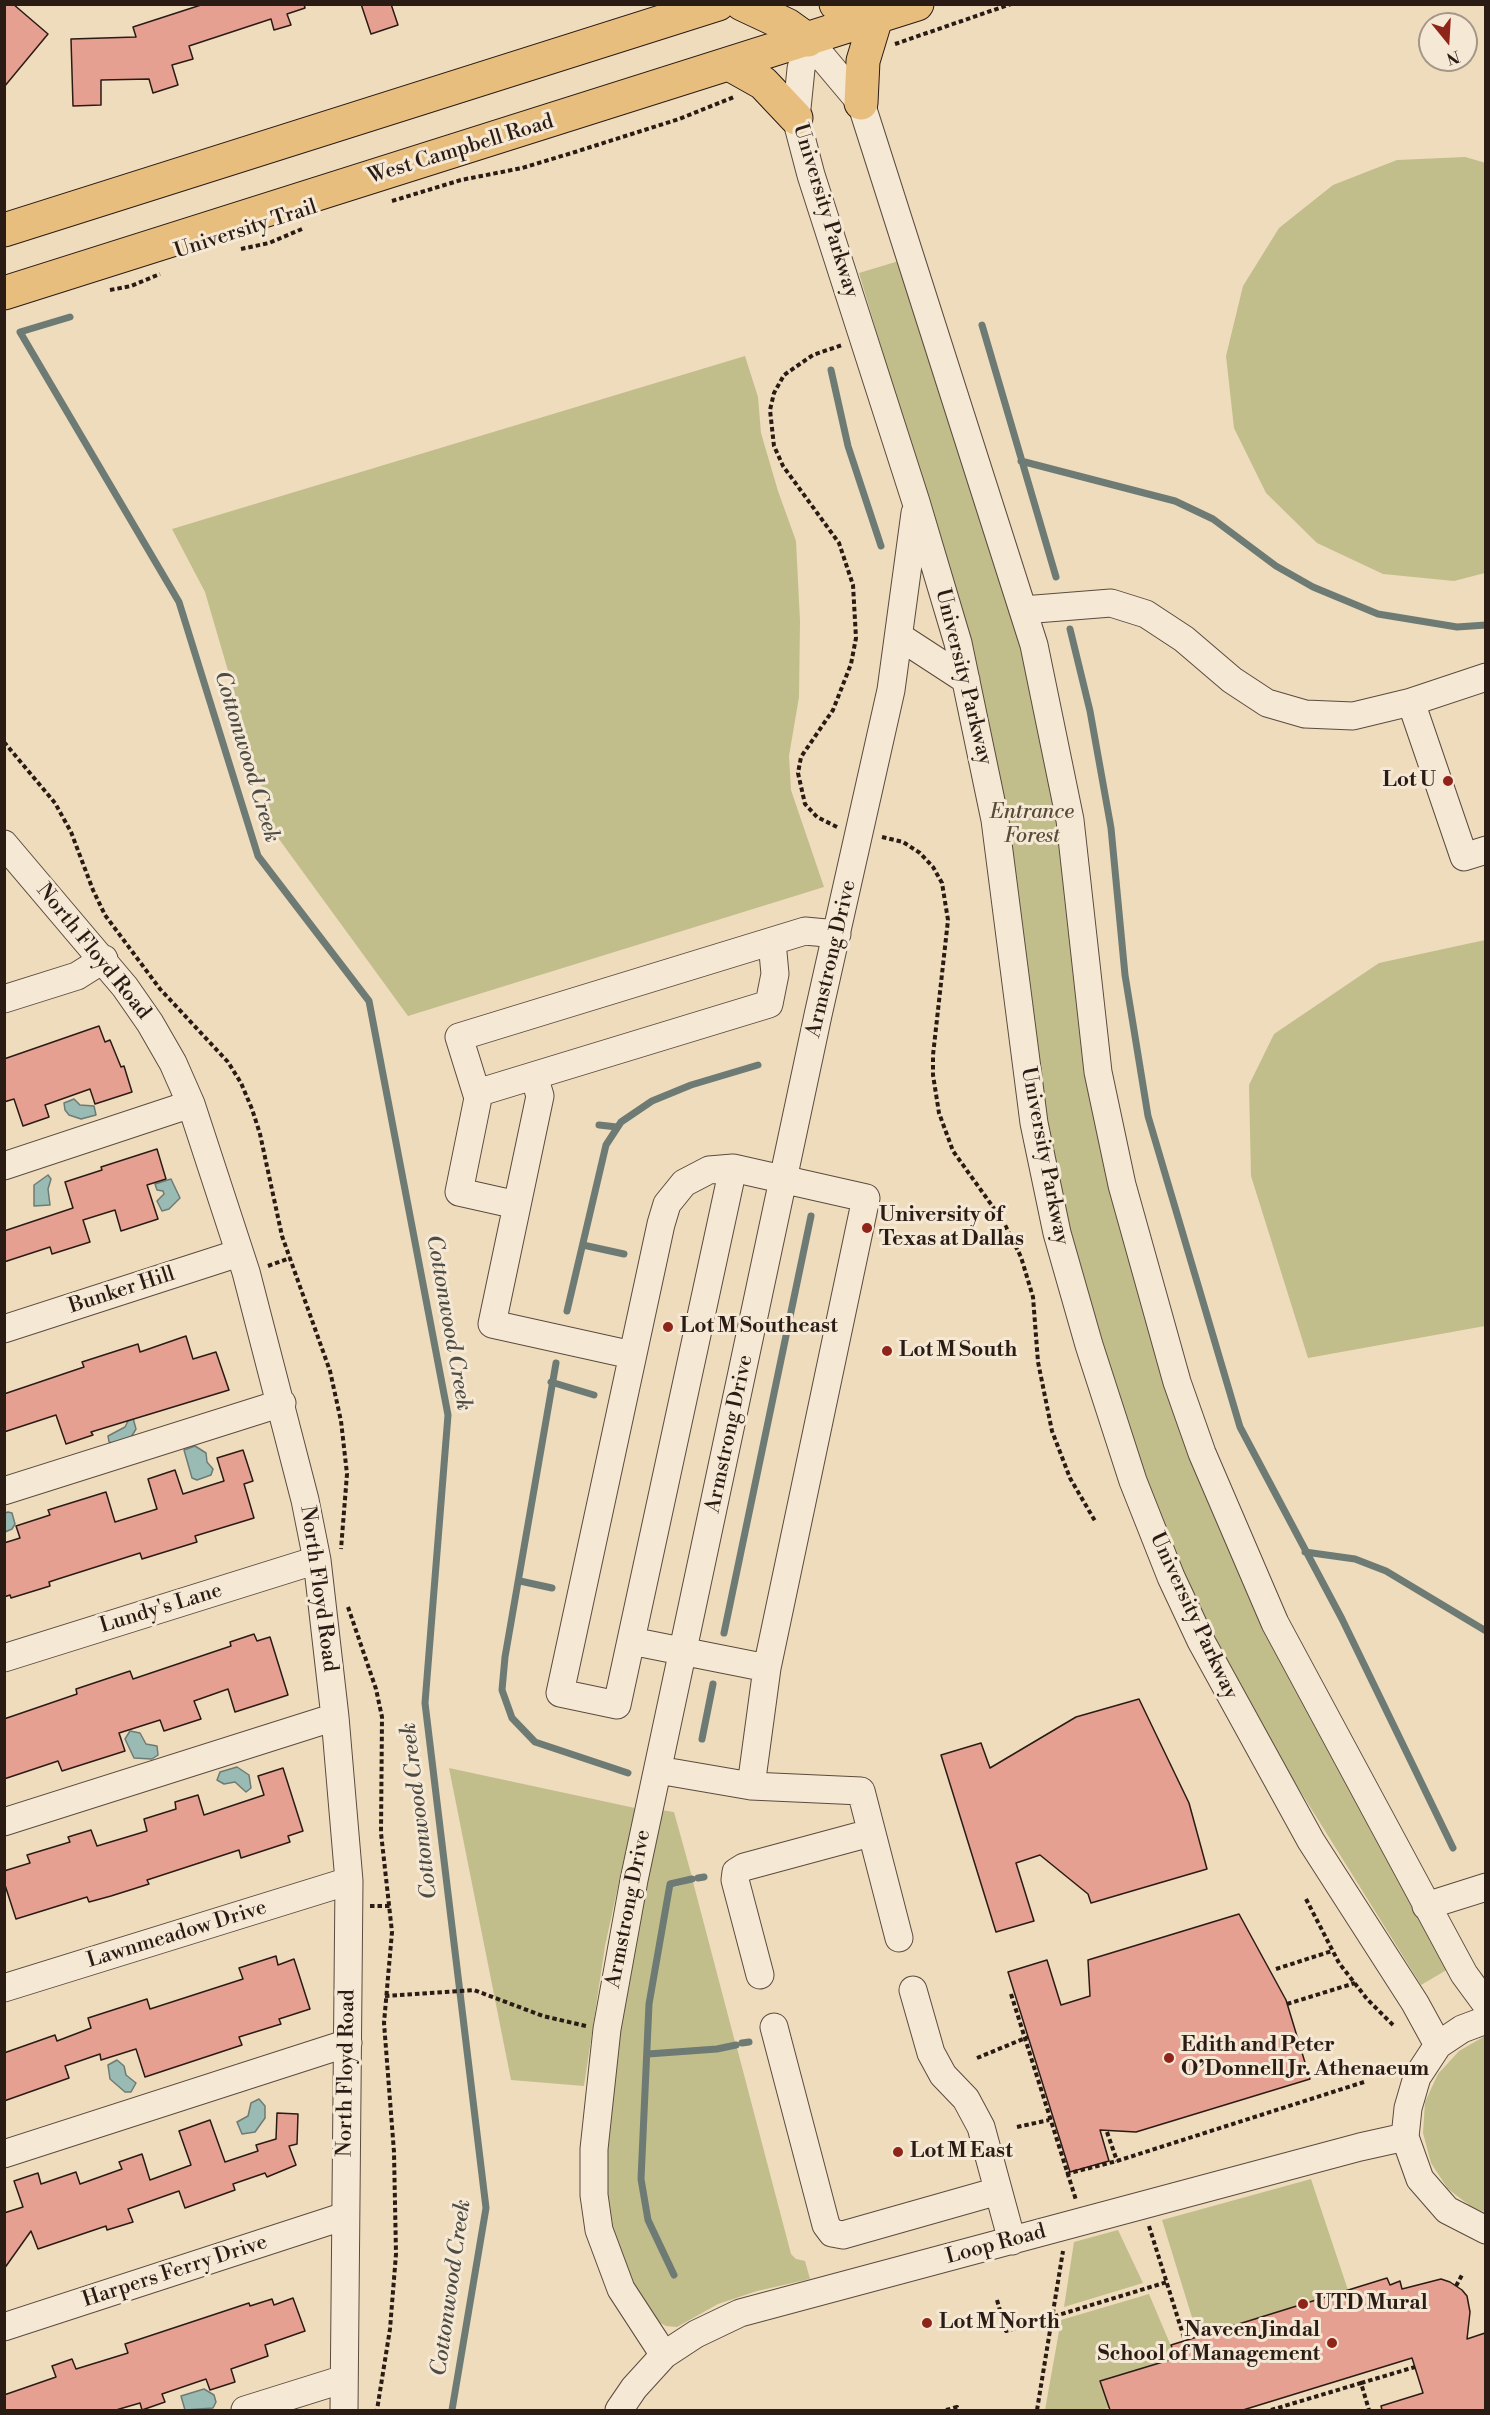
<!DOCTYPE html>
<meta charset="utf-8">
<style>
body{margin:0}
#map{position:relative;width:1490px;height:2415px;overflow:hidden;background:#efdcbd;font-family:"Libre Bodoni",serif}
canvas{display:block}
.frame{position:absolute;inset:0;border:6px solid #2a1b15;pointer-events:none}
.north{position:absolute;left:1418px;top:12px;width:60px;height:60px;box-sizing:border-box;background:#f5e8d4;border:2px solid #a49688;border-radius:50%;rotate:162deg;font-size:16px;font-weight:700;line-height:24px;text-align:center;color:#2a1b15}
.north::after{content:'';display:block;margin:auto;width:21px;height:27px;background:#8f2418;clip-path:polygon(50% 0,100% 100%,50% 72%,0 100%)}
</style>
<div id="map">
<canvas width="1490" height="2415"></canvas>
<div class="frame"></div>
<div class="north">N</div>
</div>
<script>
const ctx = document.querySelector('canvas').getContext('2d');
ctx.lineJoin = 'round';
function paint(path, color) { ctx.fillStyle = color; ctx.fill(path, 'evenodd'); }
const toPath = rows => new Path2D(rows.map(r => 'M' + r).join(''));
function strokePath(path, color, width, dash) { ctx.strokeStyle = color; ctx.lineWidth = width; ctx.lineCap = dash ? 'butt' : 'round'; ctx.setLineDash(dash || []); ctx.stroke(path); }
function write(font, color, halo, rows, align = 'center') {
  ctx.font = font + ' "Libre Bodoni",serif'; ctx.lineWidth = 6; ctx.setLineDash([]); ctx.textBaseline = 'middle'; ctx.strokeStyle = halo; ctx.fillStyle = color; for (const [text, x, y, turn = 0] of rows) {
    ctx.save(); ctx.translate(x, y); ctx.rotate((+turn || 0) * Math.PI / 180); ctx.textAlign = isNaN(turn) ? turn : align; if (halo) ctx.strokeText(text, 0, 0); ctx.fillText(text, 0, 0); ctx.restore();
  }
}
const green = toPath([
 [1465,157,1486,163,1485,573,1454,581,1383,574,1317,543,1266,493,1234,428,1226,356,1243,286,1279,228,1333,185,1397,160],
 [902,260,1021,640,1059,821,1118,1222,1189,1457,1272,1641,1450,1968,1421,1985,1246,1704,1179,1565,1129,1433,1066,1228,1037,1070,971,650,859,273],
 [745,356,758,397,761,433,778,491,796,541,800,621,799,697,789,756,791,790,824,887,408,1016,276,835,205,592,172,529],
 [1485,940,1485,1326,1308,1358,1251,1176,1249,1085,1274,1034,1379,963],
 [449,1768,635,1808,605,1946,584,2086,511,2080],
 [661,1810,674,1812,692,1877,673,1881,673,1884,675,1887,693,1882,735,2042,717,2046,717,2049,718,2052,737,2048,791,2254,796,2259,805,2261,810,2279,757,2291,718,2304,677,2327,666,2326,657,2321,636,2291,613,2233,606,2195,606,2144,624,2003],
 [1485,2036,1485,2212,1473,2208,1448,2189,1431,2163,1423,2133,1425,2102,1438,2074,1459,2051],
 [1311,2179,1348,2290,1198,2337,1162,2220],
 [1118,2230,1143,2283,1064,2307,1074,2242],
 [1149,2294,1176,2358,1101,2382,1109,2408,1100,2410,1045,2410,1061,2320]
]);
const water = toPath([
 [74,1099,80,1105,94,1106,96,1115,81,1119,69,1115,65,1110,64,1103,74,1099],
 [48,1175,51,1179,48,1189,50,1205,34,1206,34,1185,48,1175],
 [171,1179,180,1198,169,1209,162,1211,157,1201,164,1194,163,1191,157,1190,155,1184,171,1179],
 [133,1418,136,1429,130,1439,115,1444,109,1442,108,1436,125,1427,129,1419,133,1418],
 [195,1446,206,1453,207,1462,213,1469,211,1475,197,1480,192,1478,184,1450,195,1446],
 [8,1512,12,1513,15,1524,12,1529,5,1532,5,1513,8,1512],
 [130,1731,140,1733,146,1744,157,1746,158,1755,152,1759,134,1758,125,1739,130,1731],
 [237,1767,249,1775,251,1788,246,1792,235,1782,224,1784,217,1780,220,1772,237,1767],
 [117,2060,124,2066,126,2075,136,2083,131,2092,125,2092,110,2079,108,2065,117,2060],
 [259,2099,265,2106,265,2118,255,2132,242,2134,237,2122,248,2116,251,2103,259,2099],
 [204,2389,214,2395,216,2402,213,2408,185,2410,181,2396,204,2389]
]);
const stream = toPath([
 [70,317,20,332,179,602,258,856,369,1001,448,1415,425,1703,486,2208,452,2410],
 [982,325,1056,577],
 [831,370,848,446,881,546],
 [1021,461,1175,501,1213,519,1276,566,1313,587,1378,614,1457,627,1486,625],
 [1070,629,1090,711,1111,828,1125,975,1148,1116,1240,1427,1342,1619,1453,1848],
 [599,1125,617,1127],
 [583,1245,624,1254],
 [567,1311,606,1145,621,1122,652,1101,691,1085,758,1065],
 [556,1363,505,1657,502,1690,512,1718,535,1742,628,1773],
 [551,1382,594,1395],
 [1305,1552,1355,1559,1386,1571,1486,1631],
 [520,1581,552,1588],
 [724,1633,811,1216],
 [702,1739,713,1684],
 [698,1878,704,1877],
 [742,2043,749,2042],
 [648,2054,717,2049,736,2045],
 [674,2275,648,2220,641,2179,649,2004,670,1884,692,1879]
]);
const building = toPath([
 [4,4,13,4,48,34,4,87,4,4],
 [204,4,304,4,305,8,287,14,291,25,274,30,271,19,189,46,193,59,172,65,178,85,153,93,149,79,101,80,101,105,73,106,71,39,136,37,133,27,204,4],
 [361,4,391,4,398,25,371,34,361,4],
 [99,1026,105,1042,110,1040,121,1067,124,1066,132,1092,95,1104,90,1089,45,1105,49,1117,23,1126,14,1099,4,1102,4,1059,99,1026],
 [157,1149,166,1179,147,1185,158,1219,121,1231,115,1210,83,1220,90,1242,52,1254,50,1247,4,1262,4,1231,73,1208,65,1182,102,1170,101,1167,157,1149],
 [186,1336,193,1359,216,1352,229,1390,91,1432,93,1435,66,1444,56,1415,4,1432,4,1394,84,1367,82,1362,138,1344,140,1352,186,1336],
 [243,1450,253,1481,244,1484,254,1518,195,1536,197,1542,142,1559,140,1553,58,1579,49,1582,50,1586,11,1598,10,1595,4,1597,4,1543,20,1538,16,1526,50,1515,48,1510,106,1492,115,1522,157,1509,148,1479,175,1470,183,1494,224,1481,217,1458,243,1450],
 [254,1634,257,1641,270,1637,288,1695,235,1712,228,1689,194,1701,201,1719,164,1731,160,1720,119,1733,125,1751,62,1771,58,1761,4,1779,4,1719,77,1694,76,1689,130,1671,133,1679,231,1646,230,1642,254,1634],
 [1139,1699,1189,1803,1207,1869,1091,1903,1088,1894,1040,1855,1016,1863,1034,1921,996,1932,941,1755,981,1743,990,1768,1076,1717,1139,1699],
 [283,1768,303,1831,288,1836,290,1842,241,1858,239,1850,147,1880,149,1884,111,1896,89,1902,87,1897,16,1919,4,1882,4,1871,30,1863,27,1855,70,1842,68,1837,91,1830,97,1846,147,1831,144,1819,176,1809,175,1802,198,1795,204,1815,264,1795,258,1776,283,1768],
 [1239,1914,1286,2000,1310,2079,1136,2132,1100,2130,1109,2161,1070,2172,1008,1972,1047,1960,1061,2005,1090,1996,1088,1960,1239,1914],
 [276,1956,278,1965,294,1959,310,2009,279,2019,281,2024,239,2037,242,2045,145,2077,136,2049,101,2060,100,2054,65,2066,69,2078,4,2101,4,2053,55,2035,57,2041,91,2028,88,2018,147,1999,150,2009,243,1979,239,1968,276,1956],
 [277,2113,298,2114,297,2144,289,2146,296,2165,267,2177,265,2173,233,2184,235,2190,185,2208,179,2191,128,2209,133,2222,107,2230,106,2226,38,2249,31,2231,4,2269,4,2213,23,2207,14,2181,38,2173,41,2184,76,2172,80,2184,122,2169,119,2162,142,2154,150,2180,191,2165,179,2131,210,2120,225,2162,258,2151,256,2145,276,2139,277,2113],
 [1387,2278,1390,2285,1400,2281,1402,2289,1441,2279,1450,2282,1462,2290,1467,2296,1470,2312,1467,2339,1485,2333,1485,2410,1382,2410,1381,2406,1423,2393,1412,2358,1243,2410,1110,2410,1100,2381,1176,2358,1171,2345,1387,2278],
 [293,2298,305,2331,265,2345,268,2356,231,2369,235,2382,210,2390,206,2379,162,2394,165,2402,142,2410,140,2403,116,2410,4,2410,4,2395,56,2377,52,2366,72,2359,76,2369,128,2353,125,2344,249,2303,250,2306,272,2299,274,2305,293,2298]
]);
const path = toPath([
 [895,44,1011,4],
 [392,201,461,180,522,168,575,152,679,119,734,97],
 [241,249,269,243,302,229],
 [110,290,131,286,160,274],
 [4,742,55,803,71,832,93,890,105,915,160,989,228,1062,241,1083,252,1109,260,1134,282,1236,330,1371,341,1421,347,1474,341,1549],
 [837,827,817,817,805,804,798,773,801,757,833,710,851,664,856,638,853,585,839,543,783,466,774,446,770,410,774,393,784,375,813,355,842,345],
 [882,837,903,842,920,853,933,867,942,883,948,920,933,1055,933,1075,939,1113,953,1151,1003,1221,1021,1257,1033,1297,1038,1362,1052,1431,1070,1478,1095,1521],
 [268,1266,290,1258],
 [348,1607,376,1689,382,1717,381,1833,392,1932,384,2023,394,2152,396,2254,390,2329,377,2410],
 [1306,1899,1339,1963,1367,1999,1393,2025],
 [370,1906,390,1906],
 [1276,1969,1332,1951],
 [1011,1994,1076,2200],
 [385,1996,474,1990,543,2016,586,2026],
 [1287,2004,1355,1983],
 [977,2058,1028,2037],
 [1017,2127,1049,2120],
 [1107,2132,1117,2161],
 [1066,2174,1117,2161,1364,2082],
 [1149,2226,1185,2341],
 [1456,2286,1462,2275],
 [997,2300,1006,2331,1167,2282],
 [1361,2383,1415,2367],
 [946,2410,957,2407,958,2410],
 [1037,2410,1063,2251],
 [1271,2410,1361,2383,1369,2410]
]);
const minor = toPath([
 [808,40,801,69,796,118,811,175,916,502,958,643,995,820,1034,1123,1057,1233,1089,1345,1133,1481,1171,1577,1201,1641,1311,1841,1415,2003,1438,2045],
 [808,40,861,103,1034,645,1070,820,1098,1072,1122,1185,1177,1382,1202,1453,1275,1623,1464,1974,1486,2004],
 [1023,610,1111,603,1146,614,1184,639,1232,680,1267,703,1305,714,1353,716,1411,702,1464,857,1486,850],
 [900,637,966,680],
 [1411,702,1486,677],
 [4,844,125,987,150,1023,173,1063,191,1104,246,1272,305,1500,317,1560,335,1717,349,1881,344,2410],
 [4,999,77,976,104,959],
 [534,1076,540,1096,492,1324,632,1355],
 [477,1093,769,1004,775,974,772,942],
 [4,1166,191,1104],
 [733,1168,617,1705,560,1693,661,1224,667,1204,684,1183,709,1170,733,1168,866,1198,767,1668,751,1786],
 [517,1205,459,1192,478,1098,459,1037,805,931,837,934],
 [4,1329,239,1253],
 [4,1491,282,1403],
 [631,1641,767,1668],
 [4,1658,317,1560],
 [658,1770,751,1786,861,1791,899,1938],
 [4,1822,335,1717],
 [1426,1906,1486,1887],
 [760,1975,735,1880,736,1872,744,1867,870,1833],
 [4,1988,349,1881],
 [913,1990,931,2053,943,2075,966,2099,981,2127,1012,2241],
 [1486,2020,1462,2029,1438,2045,1417,2077,1408,2108,1405,2137,1420,2179,1447,2210,1486,2230],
 [774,2027,826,2225,832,2233,843,2235,998,2191],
 [4,2154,348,2043],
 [4,2327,345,2216],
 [664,2355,621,2289,599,2230,594,2195,594,2149,607,2029,634,1880,818,1015,891,690,915,513],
 [245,2410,344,2379],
 [619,2410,634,2388,664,2355,696,2334,740,2313,1360,2147,1405,2137]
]);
const major = toPath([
 [742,4,787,25,808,40],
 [836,4,876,18],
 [731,65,763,83,796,118],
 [861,103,863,61,876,18],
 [4,230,718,4],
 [4,293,917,4]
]);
const markers = [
 [1448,781,6,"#8f2418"],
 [867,1228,6,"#8f2418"],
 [668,1327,6,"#8f2418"],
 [887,1351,6,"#8f2418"],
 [1169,2058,6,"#8f2418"],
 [898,2152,6,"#8f2418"],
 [1303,2304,6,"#8f2418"],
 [927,2323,6,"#8f2418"],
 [1332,2343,6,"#8f2418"]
];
const streetNames = [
 ["West Campbell Road",461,150,-17],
 ["University Parkway",825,211,73],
 ["University Trail",246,230,-18],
 ["University Parkway",963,677,76],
 ["North Floyd Road",93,952,51],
 ["Armstrong Drive",832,959,-77],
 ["University Parkway",1044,1156,79],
 ["Bunker Hill",122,1291,-18],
 ["Armstrong Drive",730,1434,-78],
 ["North Floyd Road",318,1589,82],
 ["Lundy's Lane",161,1609,-17],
 ["University Parkway",1193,1616,65],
 ["Armstrong Drive",629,1909,-79],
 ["Lawnmeadow Drive",177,1935,-17],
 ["North Floyd Road",347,2073,-89],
 ["Loop Road",996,2245,-15],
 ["Harpers Ferry Drive",175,2272,-18]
];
const poiNames = [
 ["Lot U",1436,781,"right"],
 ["University of",879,1216],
 ["Texas at Dallas",879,1240],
 ["Lot M Southeast",680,1327],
 ["Lot M South",899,1351],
 ["Edith and Peter",1181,2046],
 ["O’Donnell Jr. Athenaeum",1181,2070],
 ["Lot M East",910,2152],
 ["UTD Mural",1315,2304],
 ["Lot M North",939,2323],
 ["Naveen Jindal",1320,2331,"right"],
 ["School of Management",1320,2355,"right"]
];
const parkNames = [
 ["Entrance",1032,813],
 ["Forest",1032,837]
];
const waterNames = [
 ["Cottonwood Creek",246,757,73],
 ["Cottonwood Creek",448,1323,80],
 ["Cottonwood Creek",420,1811,-97],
 ["Cottonwood Creek",452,2288,-82]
];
paint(green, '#c1be8c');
paint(water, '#9abbb3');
strokePath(water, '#6d7b74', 1.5);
strokePath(stream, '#6d7b74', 7);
paint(building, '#e6a092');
strokePath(building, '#2a1b15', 1.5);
strokePath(minor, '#5b4b3f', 29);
strokePath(major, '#2a1b15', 35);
strokePath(path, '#2a1b15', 4, [4.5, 3]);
strokePath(minor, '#f5e8d4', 27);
strokePath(major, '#e8be7e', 33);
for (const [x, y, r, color] of markers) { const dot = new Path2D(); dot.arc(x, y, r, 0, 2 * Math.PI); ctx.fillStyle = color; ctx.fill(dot); strokePath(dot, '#f5e8d4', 2); }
write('21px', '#2a1b15', '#f5e8d4', streetNames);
write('bold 21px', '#2a1b15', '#f5e8d4', poiNames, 'left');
write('italic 21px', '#574c39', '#f5e8d4', parkNames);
write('italic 22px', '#4c4b44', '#f5e8d4', waterNames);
</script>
